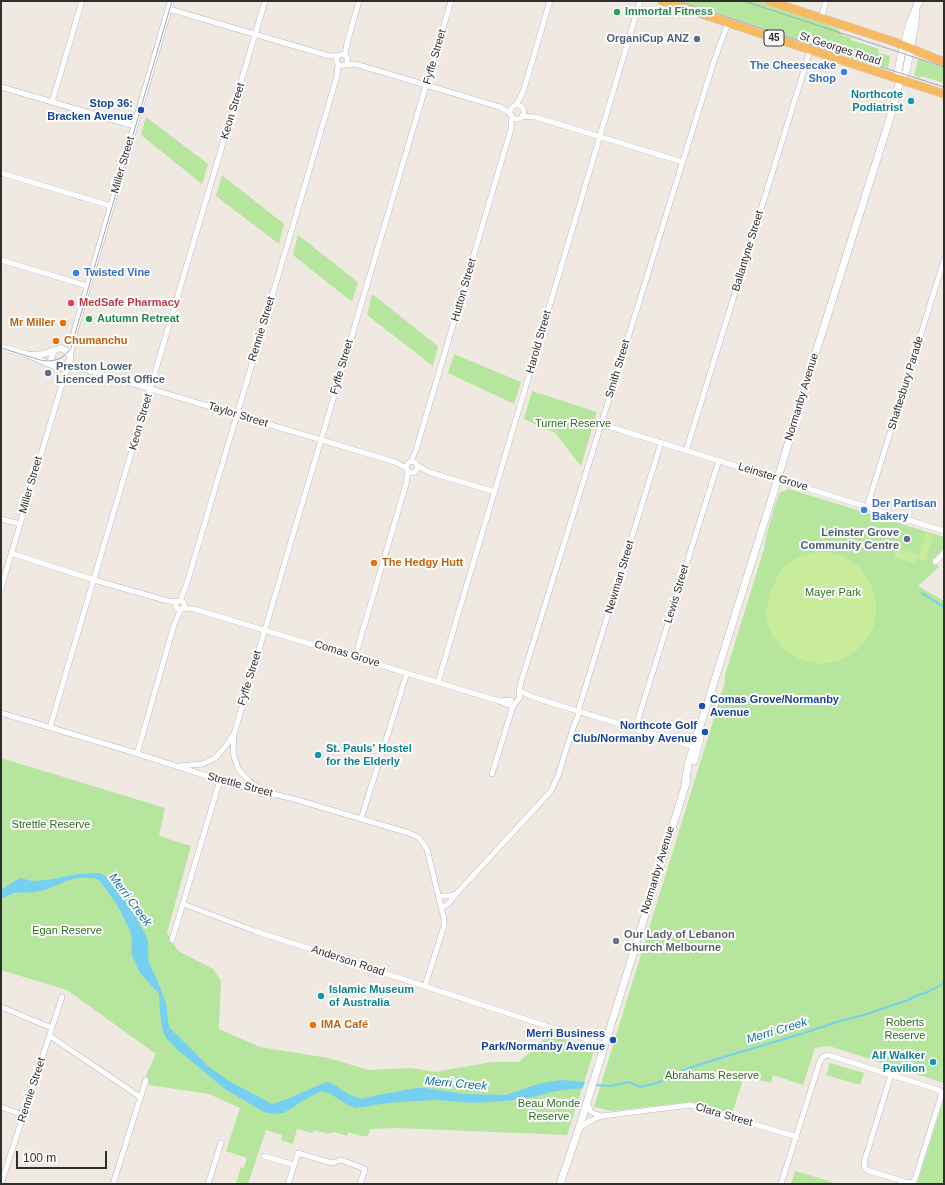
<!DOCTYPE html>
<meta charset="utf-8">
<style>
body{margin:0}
#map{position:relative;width:945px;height:1185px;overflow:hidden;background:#efe9e1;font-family:Helvetica,sans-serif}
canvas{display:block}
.frame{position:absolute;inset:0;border:2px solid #2e2e2e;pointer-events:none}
.scale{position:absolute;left:16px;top:1151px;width:91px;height:18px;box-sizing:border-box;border:2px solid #2e2e2e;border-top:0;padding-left:5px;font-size:12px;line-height:14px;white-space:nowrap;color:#2e2e2e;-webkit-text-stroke:3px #fff;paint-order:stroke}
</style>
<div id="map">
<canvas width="945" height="1185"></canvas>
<div class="frame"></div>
<div class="scale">100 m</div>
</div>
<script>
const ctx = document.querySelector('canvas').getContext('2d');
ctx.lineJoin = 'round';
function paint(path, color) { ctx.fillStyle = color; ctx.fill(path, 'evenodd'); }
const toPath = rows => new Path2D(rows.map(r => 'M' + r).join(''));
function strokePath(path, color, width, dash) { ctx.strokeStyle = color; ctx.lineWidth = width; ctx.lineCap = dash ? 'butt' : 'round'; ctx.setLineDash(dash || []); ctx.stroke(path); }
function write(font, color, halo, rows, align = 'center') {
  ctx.font = font + ' Helvetica,sans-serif'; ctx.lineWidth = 4; ctx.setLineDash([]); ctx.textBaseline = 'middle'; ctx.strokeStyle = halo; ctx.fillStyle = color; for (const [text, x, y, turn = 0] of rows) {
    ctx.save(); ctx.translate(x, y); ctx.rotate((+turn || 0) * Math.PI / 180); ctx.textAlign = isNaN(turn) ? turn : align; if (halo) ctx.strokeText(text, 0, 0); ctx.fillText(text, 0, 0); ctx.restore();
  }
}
const green = toPath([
 [682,1,760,1,805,16,838,29,842,35,851,38,851,40,879,49,878,53,890,56,888,68,829,50],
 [918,59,944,68,944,83,921,76,920,78,914,76],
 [146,117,208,164,202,184,141,135],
 [222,175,284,224,279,244,216,196],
 [298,235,358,282,352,302,293,255],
 [372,294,438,346,433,366,367,315],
 [454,354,521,382,514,404,448,373],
 [532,391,597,412,581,466,555,433,524,419],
 [789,489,944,537,944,548,932,560,939,567,918,586,944,601,944,1083,829,1046,815,1048,803,1085,773,1075,771,1083,744,1076,732,1114,697,1104,689,1102,611,1111,594,1107,725,682,725,675,764,549,766,536,779,493],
 [1,758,165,808,159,836,191,846,167,933,178,951,213,969,221,981,219,1029,260,1047,328,1058,369,1070,411,1068,435,1072,492,1062,519,1062,550,1034,593,1048,594,1051,567,1135,397,1128,370,1129,368,1136,361,1136,348,1132,347,1136,334,1132,328,1134,314,1130,313,1133,297,1129,293,1144,281,1140,282,1135,266,1130,248,1184,236,1184,241,1167,244,1168,247,1158,226,1151,240,1108,209,1094,149,1085,146,1076,156,1054,67,990,1,970],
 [830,1063,864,1073,860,1085,826,1075],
 [944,1099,944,1184,917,1184],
 [795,1171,829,1181,838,1184,791,1184]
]);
const pitch = toPath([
 [926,533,933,535,925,561,918,559],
 [897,548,918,554,915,564,894,557],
 [827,552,840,555,847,559,860,568,866,576,874,592,876,602,876,612,874,625,870,634,862,645,857,650,845,658,837,661,820,664,806,661,800,659,788,652,782,648,773,636,768,627,765,615,766,610,771,591,779,573,783,568,793,560,799,557,813,553]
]);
const water = toPath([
 [100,873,106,877,117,890,136,917,148,940,148,952,149,963,156,977,166,1003,169,1027,208,1066,229,1081,272,1104,285,1100,326,1082,331,1083,350,1095,362,1099,378,1095,417,1088,426,1088,463,1094,506,1095,538,1084,561,1080,585,1082,583,1088,555,1091,534,1097,507,1101,471,1103,435,1100,388,1103,356,1108,348,1105,329,1093,321,1091,302,1101,284,1113,273,1114,264,1112,225,1089,179,1051,166,1038,163,1031,160,1013,159,994,140,973,131,953,132,942,130,930,117,905,100,881,94,878,78,878,69,880,45,890,34,892,14,893,1,899,1,890,20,878,32,881,48,880,77,874]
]);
const stream = toPath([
 [922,593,944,607],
 [594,1085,611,1086,629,1082,640,1087,650,1085,668,1079,684,1070,704,1063,804,1033,843,1020,864,1015,908,1000,916,996,928,992,944,983]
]);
const minor = toPath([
 [169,9,329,56,338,56],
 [821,18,826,1],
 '336.5 60a5.5 5.5 0 1 1 11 0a5.5 5.5 0 1 1-11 0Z',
 [345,56,347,43,359,1],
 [346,65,355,64,500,107,510,113],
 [1,87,134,126],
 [52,102,82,1],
 '510 112a7 7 0 1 1 14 0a7 7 0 1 1-14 0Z',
 [516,105,523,92,550,1],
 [522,116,535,117,683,162],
 [1,173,111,206],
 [1,260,87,286],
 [67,365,69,367,80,368,107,376,395,462,406,468],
 [601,424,944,531],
 [686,451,810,51],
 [411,461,416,450,511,129,512,117],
 '406.5 467a5.5 5.5 0 1 1 11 0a5.5 5.5 0 1 1-11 0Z',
 [418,466,429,472,495,492],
 [867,507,944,260],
 [1,519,20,524],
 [11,553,94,580,168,601,177,602],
 [935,562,944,553],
 [1,588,66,371,66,366],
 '175.5 605a4.5 4.5 0 1 1 9 0a4.5 4.5 0 1 1-9 0Z',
 [180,601,187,583,292,229,337,76,338,64],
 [183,608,194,609,234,621,499,701,506,704,513,706],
 [355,657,406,484,408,471],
 [438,682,640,1],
 [519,692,523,692,532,697,695,747],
 [500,701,511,700],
 [578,711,661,443],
 [1,713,129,751,232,784,294,799,409,833,418,837,422,842,427,849,444,919,444,926,425,986],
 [50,727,265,1],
 [635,729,719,460],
 [137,754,174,625,181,609],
 [179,766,202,764,215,758,225,747,234,734],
 [492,774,513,706,520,697,519,692,521,682,714,61,728,23],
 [266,792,249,781,238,769,234,756,233,748,234,734,451,1],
 [361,819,407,673],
 [439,896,449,896,457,893],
 [183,904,255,931,605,1045],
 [442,908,449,903,457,893,551,791,558,776,573,728,580,711],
 [172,940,220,780],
 [1,1007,52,1028],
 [50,1036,140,1097],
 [587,1103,591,1112,601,1116],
 [1,1107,23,1115],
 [579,1128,592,1120,602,1116,690,1105,797,1137],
 [264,1156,294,1165],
 [1,1184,62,997],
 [113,1184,146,1080],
 [208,1184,221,1143],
 [288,1184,298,1153,332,1163,341,1160,365,1169,360,1184],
 [781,1184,820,1061,823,1057,827,1055,831,1056,891,1075,920,1084,939,1090,941,1092,941,1096,915,1179,913,1182,911,1183,905,1182,867,1170,864,1167,865,1159,891,1075]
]);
const tertiary = toPath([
 [1,347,26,354,54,366],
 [30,355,44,354,54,350],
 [70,356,65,350,61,348,55,350,52,354,51,361,54,366,60,368,66,366,70,360,70,356,75,330,171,1]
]);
const secondary = toPath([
 [900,80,898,72,901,56,910,23,919,1],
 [694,761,700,738],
 [685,784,688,765,693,747,704,714,775,488,809,374,890,118,900,80,906,72,915,24,916,9],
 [560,1184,579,1128,687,780]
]);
const trunk = toPath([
 [662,1,944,94],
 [769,1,895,42,944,62]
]);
const tram = toPath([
 [679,1,806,43,944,87],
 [744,1,944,67],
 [1,348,40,360,48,361,56,360,61,358,68,352,71,348,172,1]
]);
const markers = [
 [617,12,4,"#2e9e5b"],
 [697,39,4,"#5c6f8a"],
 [844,72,4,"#3f7fe0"],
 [911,101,4,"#0f9aa8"],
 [141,110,4,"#1a4fb4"],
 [76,273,4,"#3f7fe0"],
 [71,303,4,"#e0444e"],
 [89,319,4,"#2e9e5b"],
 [63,323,4,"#e8710a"],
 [56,341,4,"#e8710a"],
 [48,373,4,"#5c6f8a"],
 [864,510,4,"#3f7fe0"],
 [907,539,4,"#5c6f8a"],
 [374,563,4,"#e8710a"],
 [702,706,4,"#1a4fb4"],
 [705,732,4,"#1a4fb4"],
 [318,755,4,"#0f9aa8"],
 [616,941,4,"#6b7280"],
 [321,996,4,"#0f9aa8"],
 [313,1025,4,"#e8710a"],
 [613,1040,4,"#1a4fb4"],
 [933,1062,4,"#0f9aa8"]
];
const shields = [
 [774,38,20]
];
const shieldNames = [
 ["45",774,38]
];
const leisureNames = [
 ["Immortal Fitness",625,12],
 ["Autumn Retreat",97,319]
];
const serviceNames = [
 ["OrganiCup ANZ",689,39],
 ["Preston Lower",56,367,"left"],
 ["Licenced Post Office",56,380,"left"],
 ["Leinster Grove",899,533],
 ["Community Centre",899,546]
];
const streetNames = [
 ["St Georges Road",840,49,18],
 ["Fyffe Street",435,57,-74],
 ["Keon Street",233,111,-73],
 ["Miller Street",123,165,-74],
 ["Ballantyne Street",748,251,-73],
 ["Hutton Street",464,290,-74],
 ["Rennie Street",262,329,-73],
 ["Harold Street",539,342,-74],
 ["Fyffe Street",342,367,-74],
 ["Smith Street",618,369,-73],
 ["Shaftesbury Parade",906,383,-73],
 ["Normanby Avenue",802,397,-73],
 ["Taylor Street",238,415,17],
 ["Keon Street",141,422,-74],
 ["Leinster Grove",773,477,17],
 ["Miller Street",31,485,-74],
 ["Newman Street",620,577,-73],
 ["Lewis Street",677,594,-73],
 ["Comas Grove",347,654,17],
 ["Fyffe Street",250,678,-73],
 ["Strettle Street",240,785,15],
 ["Normanby Avenue",658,870,-73],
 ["Anderson Road",348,961,18],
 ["Rennie Street",32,1090,-72],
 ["Clara Street",724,1115,16]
];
const shopNames = [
 ["The Cheesecake",836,66,"right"],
 ["Shop",836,79,"right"],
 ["Twisted Vine",84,273],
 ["Der Partisan",872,504],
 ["Bakery",872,517]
];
const cultureNames = [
 ["Northcote",903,95],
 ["Podiatrist",903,108],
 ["St. Pauls' Hostel",326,749,"left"],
 ["for the Elderly",326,762,"left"],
 ["Islamic Museum",329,990,"left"],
 ["of Australia",329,1003,"left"],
 ["Alf Walker",925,1056],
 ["Pavilion",925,1069]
];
const transitNames = [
 ["Stop 36:",133,104],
 ["Bracken Avenue",133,117],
 ["Comas Grove/Normanby",710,700,"left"],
 ["Avenue",710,713,"left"],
 ["Northcote Golf",697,726],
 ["Club/Normanby Avenue",697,739],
 ["Merri Business",605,1034],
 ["Park/Normanby Avenue",605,1047]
];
const healthNames = [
 ["MedSafe Pharmacy",79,303]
];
const foodNames = [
 ["Mr Miller",55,323,"right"],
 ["Chumanchu",64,341],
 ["The Hedgy Hutt",382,563],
 ["IMA Café",321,1025]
];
const parkNames = [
 ["Turner Reserve",573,424],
 ["Mayer Park",833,593],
 ["Strettle Reserve",51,825],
 ["Egan Reserve",67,931],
 ["Roberts",905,1023],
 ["Reserve",905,1036],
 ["Abrahams Reserve",712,1076],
 ["Beau Monde",549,1104],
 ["Reserve",549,1117]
];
const worshipNames = [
 ["Our Lady of Lebanon",624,935],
 ["Church Melbourne",624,948]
];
const waterNames = [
 ["Merri Creek",130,900,53],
 ["Merri Creek",777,1031,-17],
 ["Merri Creek",456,1084,5]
];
paint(green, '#b6e59e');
paint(pitch, '#c9ec9a');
paint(water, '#75cff0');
strokePath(stream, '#75cff0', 2);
strokePath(minor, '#b4b7c1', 6);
strokePath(tertiary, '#b4b7c1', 7);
strokePath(secondary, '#b4b7c1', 8);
strokePath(trunk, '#c9c9c9', 9);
strokePath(minor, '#fff', 5);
strokePath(tertiary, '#fff', 6);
strokePath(secondary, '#fff', 7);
strokePath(trunk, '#f8ba60', 8);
strokePath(tram, '#a3a6b8', 1);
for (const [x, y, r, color] of markers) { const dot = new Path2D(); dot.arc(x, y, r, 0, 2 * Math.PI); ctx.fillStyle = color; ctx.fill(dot); strokePath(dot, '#fff', 1.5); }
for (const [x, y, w] of shields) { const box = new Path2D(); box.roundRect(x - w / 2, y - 8, w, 16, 3); ctx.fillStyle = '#fff'; ctx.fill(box); strokePath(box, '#2e2e2e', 1); }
write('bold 10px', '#2e2e2e', null, shieldNames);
write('bold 11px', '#27864d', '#fff', leisureNames, 'left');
write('bold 11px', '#4e5e75', '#fff', serviceNames, 'right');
write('11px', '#2e2e2e', '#fff', streetNames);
write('bold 11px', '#366cbe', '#fff', shopNames, 'left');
write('bold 11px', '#0d838f', '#fff', cultureNames, 'right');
write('bold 11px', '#164399', '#fff', transitNames, 'right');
write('bold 11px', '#be3a42', '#fff', healthNames, 'left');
write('bold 11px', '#c56008', '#fff', foodNames, 'left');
write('11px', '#2c6e1b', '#fff', parkNames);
write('bold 11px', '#5b616d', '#fff', worshipNames, 'left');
write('italic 12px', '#0d6fa3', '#fff', waterNames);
</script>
